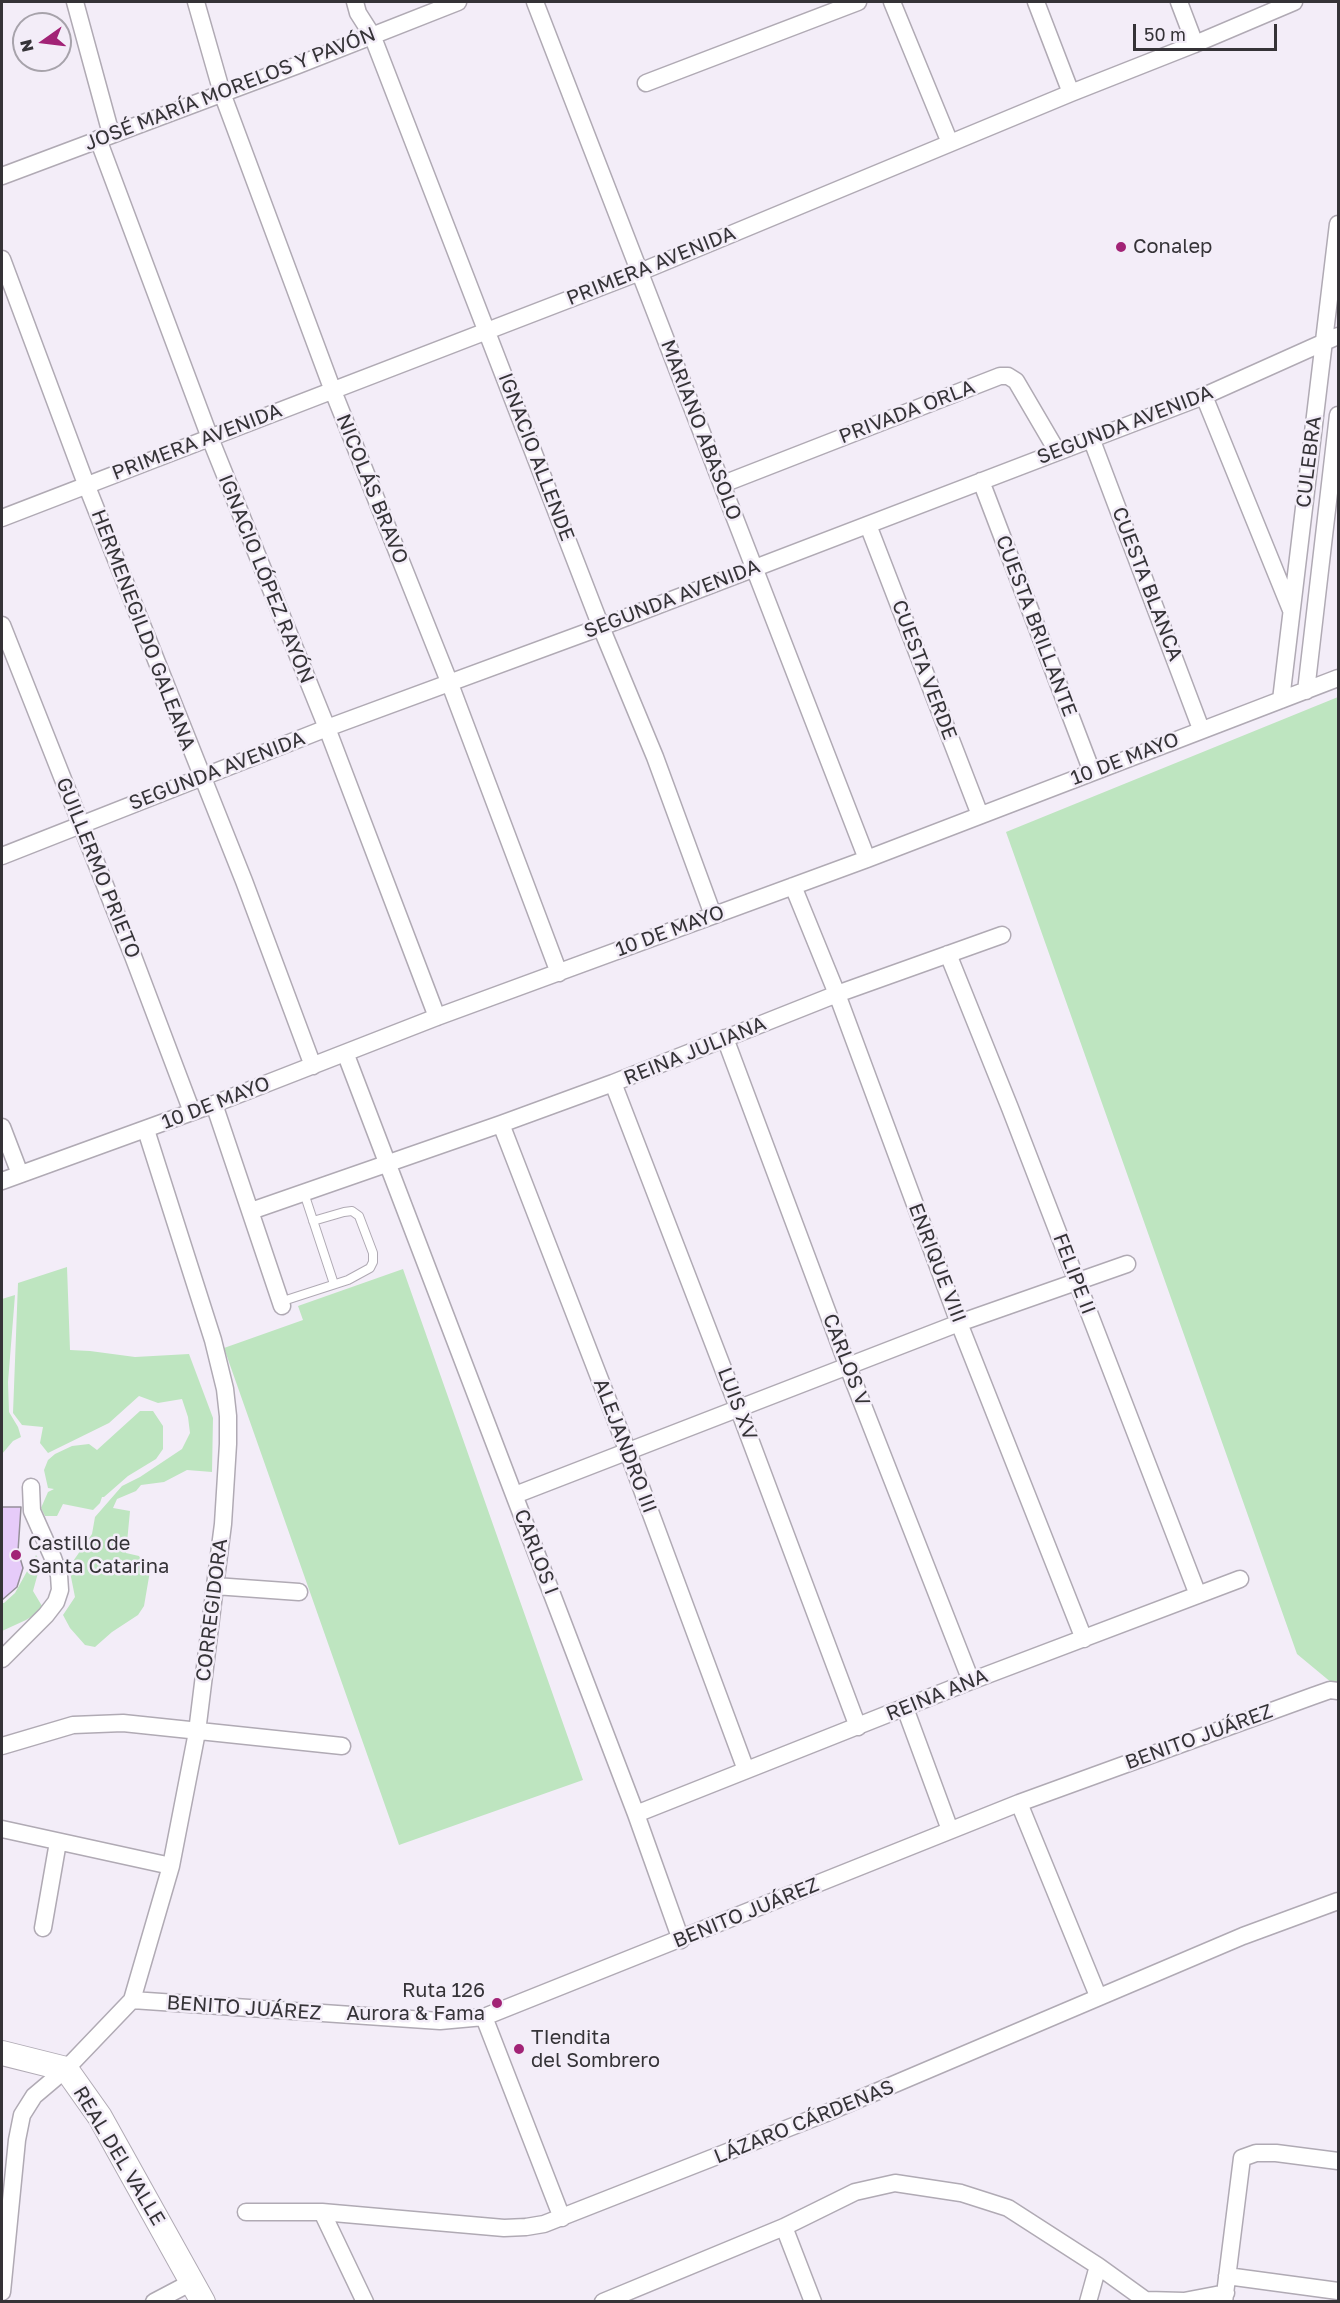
<!DOCTYPE html>
<meta charset="utf-8">
<style>
body{margin:0}
#map{position:relative;width:1340px;height:2303px;overflow:hidden;background:#f3edf8;font-family:"Golos Text",sans-serif}
canvas{display:block}
.frame{position:absolute;inset:0;border:3px solid #353337;pointer-events:none}
.north{position:absolute;left:12px;top:12px;width:60px;height:60px;box-sizing:border-box;background:#f3edf8;border:2px solid #a7a3ab;border-radius:50%;rotate:256deg;font-size:16px;font-weight:700;line-height:24px;text-align:center;color:#353337}
.north::after{content:'';display:block;margin:auto;width:21px;height:27px;background:#a22376;clip-path:polygon(50% 0,100% 100%,50% 72%,0 100%)}
.scale{position:absolute;left:1133px;top:24px;width:144px;height:27px;box-sizing:border-box;border:3px solid #353337;border-top:0;padding-left:8px;font-size:18px;line-height:21px;white-space:nowrap;color:#353337;-webkit-text-stroke:4px #f3edf8;paint-order:stroke}
</style>
<div id="map">
<canvas width="1340" height="2303"></canvas>
<div class="frame"></div>
<div class="north">N</div>
<div class="scale">50 m</div>
</div>
<script>
const ctx = document.querySelector('canvas').getContext('2d');
ctx.lineJoin = 'round';
function paint(path, color) { ctx.fillStyle = color; ctx.fill(path, 'evenodd'); }
const toPath = rows => new Path2D(rows.map(r => 'M' + r).join(''));
function strokePath(path, color, width, dash) { ctx.strokeStyle = color; ctx.lineWidth = width; ctx.lineCap = dash ? 'butt' : 'round'; ctx.setLineDash(dash || []); ctx.stroke(path); }
function write(font, color, halo, rows, align = 'center') {
  ctx.font = font + ' "Golos Text",sans-serif'; ctx.lineWidth = 5; ctx.setLineDash([]); ctx.textBaseline = 'middle'; ctx.strokeStyle = halo; ctx.fillStyle = color; for (const [text, x, y, turn = 0] of rows) {
    ctx.save(); ctx.translate(x, y); ctx.rotate((+turn || 0) * Math.PI / 180); ctx.textAlign = isNaN(turn) ? turn : align; if (halo) ctx.strokeText(text, 0, 0); ctx.fillText(text, 0, 0); ctx.restore();
  }
}
const green = toPath([
 [1338,697,1338,1688,1297,1654,1006,832],
 [67,1267,70,1350,90,1351,135,1357,189,1354,213,1418,212,1472,187,1470,164,1482,141,1485,136,1491,117,1499,113,1508,130,1511,126,1553,139,1556,143,1564,150,1571,144,1606,138,1615,112,1632,95,1647,85,1645,70,1628,63,1615,75,1597,69,1567,92,1534,95,1517,122,1486,140,1477,182,1449,190,1433,188,1417,182,1399,158,1403,139,1396,109,1423,48,1453,40,1443,43,1427,22,1425,13,1413,18,1283],
 [403,1269,583,1780,399,1845,224,1348,303,1320,298,1306],
 [15,1295,8,1382,9,1412,18,1427,21,1437,13,1441,2,1454,2,1299],
 [140,1411,153,1411,163,1426,163,1449,156,1459,128,1476,104,1497,102,1497,100,1503,93,1510,63,1504,57,1516,45,1516,41,1508,48,1492,54,1489,48,1488,44,1470,48,1460,55,1454,72,1446,89,1444,97,1450],
 [36,1555,41,1562,33,1591,42,1606,39,1612,26,1620,2,1631,2,1603,4,1603,15,1593]
]);
const building = toPath([
 [2,1507,21,1507,18,1551,23,1568,17,1587,2,1600,2,1507]
]);
const lane = toPath([
 [304,1193,334,1284],
 [280,1302,348,1280,370,1268,373,1262,373,1253,359,1216,352,1211,344,1212,313,1221]
]);
const street = toPath([
 [75,2,111,134],
 [196,2,222,93,333,391,450,684,559,973],
 [355,2,358,13,372,35,601,627,655,757,713,915],
 [535,2,867,859],
 [892,2,950,143],
 [1036,2,1071,93],
 [1179,2,1195,44],
 [646,83,858,2],
 [98,139,210,438,327,728,437,1017],
 [2,176,298,65,458,2],
 [2,259,86,484,244,881,313,1066],
 [1204,396,1291,610],
 [1091,438,1201,729],
 [981,481,1092,772],
 [723,484,1000,376,1008,376,1016,381,1057,451],
 [2,518,640,272,1071,93,1195,44,1294,2],
 [868,525,980,815],
 [2,625,133,956,192,1112],
 [1306,691,1338,415],
 [1281,700,1338,224],
 [2,856,327,728,601,627,1204,396,1338,336],
 [793,886,837,994,959,1323,1084,1639],
 [948,954,1010,1108,1198,1595],
 [725,1038,848,1367,971,1681],
 [346,1055,636,1814,681,1940],
 [613,1083,739,1410,858,1727],
 [214,1104,282,1306],
 [501,1124,628,1452,746,1770],
 [2,1127,20,1174],
 [2,1181,214,1104,437,1017,867,859,1338,678],
 [251,1211,501,1124,613,1083,837,994,1002,935],
 [515,1495,959,1323,1127,1264],
 [215,1586,299,1592],
 [2,1659,46,1615,56,1602,60,1590,59,1575,53,1558,32,1511,31,1487],
 [905,1708,950,1830],
 [2,1746,73,1725,123,1723,342,1746],
 [1019,1803,1098,1996],
 [636,1814,971,1681,1240,1579],
 [2,1829,171,1866],
 [43,1928,58,1842],
 [132,2000,440,2021,484,2017,1019,1803,1313,1696,1330,1690,1338,1691],
 [484,2017,562,2218],
 [246,2212,322,2212,504,2228,526,2227,544,2224,824,2114,1243,1936,1338,1901],
 [322,2212,365,2302],
 [784,2227,813,2302],
 [1227,2276,1338,2291],
 [2,2292,17,2140,22,2115,34,2096,66,2069,132,2000,171,1866,197,1732,215,1586,223,1524,228,1444,228,1416,225,1389,213,1340,146,1130],
 [1147,2300,1184,2301,1226,2293],
 [154,2302,192,2282],
 [603,2302,784,2227,855,2192,895,2183,961,2193,1008,2208,1098,2266,1148,2302],
 [1088,2302,1098,2266],
 [1224,2302,1242,2158,1256,2153,1276,2153,1338,2161]
]);
const secondary = toPath([
 [2,2053,66,2069,100,2117,203,2302]
]);
const markers = [
 [1121,247,6,"#a22376"],
 [16,1555,6,"#a22376"],
 [497,2003,6,"#a22376"],
 [519,2049,6,"#a22376"]
];
const streetNames = [
 ["JOSÉ MARÍA MORELOS Y PAVÓN",230,89,-21],
 ["PRIMERA AVENIDA",651,266,-22],
 ["PRIVADA ORLA",907,412,-21],
 ["SEGUNDA AVENIDA",1125,425,-21],
 ["MARIANO ABASOLO",701,430,69],
 ["PRIMERA AVENIDA",197,442,-21],
 ["IGNACIO ALLENDE",536,457,69],
 ["CULEBRA",1309,462,-83],
 ["NICOLÁS BRAVO",372,489,68],
 ["IGNACIO LÓPEZ RAYÓN",266,579,68],
 ["CUESTA BLANCA",1147,584,69],
 ["SEGUNDA AVENIDA",672,599,-21],
 ["CUESTA BRILLANTE",1036,626,69],
 ["HERMENEGILDO GALEANA",143,630,69],
 ["CUESTA VERDE",924,670,69],
 ["10 DE MAYO",1125,759,-21],
 ["SEGUNDA AVENIDA",217,771,-21],
 ["GUILLERMO PRIETO",98,868,68],
 ["10 DE MAYO",670,931,-20],
 ["REINA JULIANA",695,1051,-22],
 ["10 DE MAYO",216,1103,-21],
 ["ENRIQUE VIII",937,1263,69],
 ["FELIPE II",1074,1274,69],
 ["CARLOS V",846,1360,69],
 ["LUIS XV",737,1404,69],
 ["ALEJANDRO III",625,1446,69],
 ["CARLOS I",536,1552,69],
 ["CORREGIDORA",212,1610,-83],
 ["REINA ANA",937,1695,-22],
 ["BENITO JUÁREZ",1199,1737,-20],
 ["BENITO JUÁREZ",746,1913,-22],
 ["BENITO JUÁREZ",244,2008,4],
 ["LÁZARO CÁRDENAS",804,2122,-22],
 ["REAL DEL VALLE",119,2156,59]
];
const poiNames = [
 ["Conalep",1133,247],
 ["Castillo de",28,1544],
 ["Santa Catarina",28,1567],
 ["Ruta 126",485,1991,"right"],
 ["Aurora & Fama",485,2014,"right"],
 ["TIendita",531,2038],
 ["del Sombrero",531,2061]
];
paint(green, '#bee5c0');
paint(building, '#e6cbf9');
strokePath(building, '#958f99', 1.5);
strokePath(lane, '#b0aab4', 10);
strokePath(street, '#b0aab4', 19);
strokePath(secondary, '#b0aab4', 26);
strokePath(lane, '#fff', 8);
strokePath(street, '#fff', 16);
strokePath(secondary, '#fff', 24);
for (const [x, y, r, color] of markers) { const dot = new Path2D(); dot.arc(x, y, r, 0, 2 * Math.PI); ctx.fillStyle = color; ctx.fill(dot); strokePath(dot, '#f3edf8', 2); }
write('20px', '#353337', '#f3edf8', streetNames);
write('20px', '#353337', '#f3edf8', poiNames, 'left');
</script>
